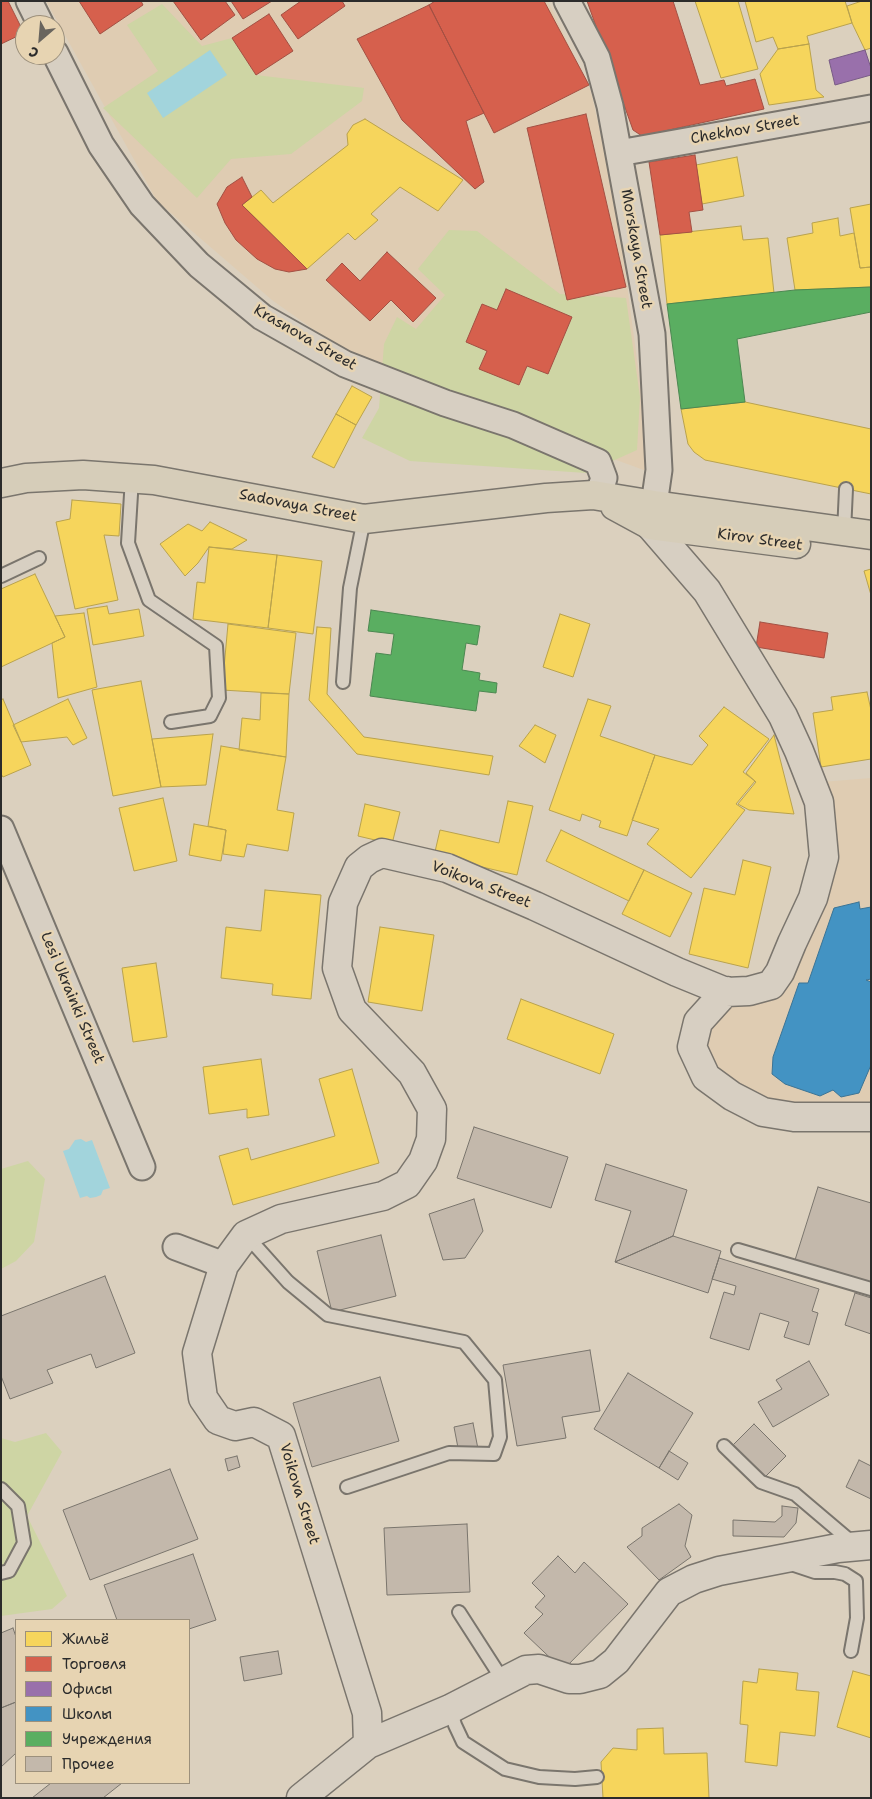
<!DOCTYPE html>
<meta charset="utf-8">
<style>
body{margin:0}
#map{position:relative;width:872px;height:1799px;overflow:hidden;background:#dbd0be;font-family:"Shantell Sans",sans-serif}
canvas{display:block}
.frame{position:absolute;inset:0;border:2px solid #2b2b2b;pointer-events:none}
.legend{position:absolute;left:15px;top:1619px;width:175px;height:165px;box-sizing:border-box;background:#e7d4b2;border:1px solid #9c907c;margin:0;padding:6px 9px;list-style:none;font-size:15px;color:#2b2b2b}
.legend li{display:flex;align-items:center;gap:10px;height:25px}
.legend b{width:25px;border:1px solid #9c907c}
.north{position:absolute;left:15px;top:15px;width:50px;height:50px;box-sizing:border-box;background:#e7d4b2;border:1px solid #9c907c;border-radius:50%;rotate:207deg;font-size:14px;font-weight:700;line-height:20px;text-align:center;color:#2b2b2b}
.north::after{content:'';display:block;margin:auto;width:18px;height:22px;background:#69655e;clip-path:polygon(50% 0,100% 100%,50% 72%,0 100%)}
</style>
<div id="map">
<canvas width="872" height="1799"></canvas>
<div class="frame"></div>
<ul class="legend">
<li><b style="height:14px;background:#f6d55c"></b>Жильё</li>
<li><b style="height:14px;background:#d6604d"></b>Торговля</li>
<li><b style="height:14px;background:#9970ab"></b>Офисы</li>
<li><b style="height:14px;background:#4393c3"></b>Школы</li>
<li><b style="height:14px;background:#5aae61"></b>Учреждения</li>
<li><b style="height:14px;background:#c3b8ab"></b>Прочее</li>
</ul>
<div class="north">С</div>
</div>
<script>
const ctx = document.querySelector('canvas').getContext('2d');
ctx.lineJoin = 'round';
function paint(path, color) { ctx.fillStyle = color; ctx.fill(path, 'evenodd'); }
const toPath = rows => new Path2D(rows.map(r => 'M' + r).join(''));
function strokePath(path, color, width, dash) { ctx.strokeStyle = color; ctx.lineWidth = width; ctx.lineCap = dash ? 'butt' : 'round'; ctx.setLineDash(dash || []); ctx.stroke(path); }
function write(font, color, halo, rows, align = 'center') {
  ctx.font = font + ' "Shantell Sans",sans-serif'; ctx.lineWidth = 5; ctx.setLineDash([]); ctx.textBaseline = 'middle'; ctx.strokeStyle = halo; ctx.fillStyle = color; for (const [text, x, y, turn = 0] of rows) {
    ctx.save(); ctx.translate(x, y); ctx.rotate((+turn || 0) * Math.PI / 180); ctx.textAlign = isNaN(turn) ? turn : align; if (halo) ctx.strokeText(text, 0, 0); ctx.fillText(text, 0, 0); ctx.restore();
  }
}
const built = toPath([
 [46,1,548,1,591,92,616,202,652,473,372,371,272,300,157,201],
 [871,778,871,1110,765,1106,711,1072,702,1026,728,999,750,998,820,902,822,782]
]);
const green = toPath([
 [162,4,202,46,232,38,256,75,364,88,362,101,291,154,231,159,197,198,103,108,158,71,127,25],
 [449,230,477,231,560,294,626,298,640,397,637,450,586,473,410,461,362,438,379,408,384,344,397,317,416,329,445,295,418,269],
 [506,289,572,317,548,374,527,366,519,385,480,369,487,351,466,342,497,310],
 [28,1161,45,1179,34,1242,16,1261,1,1269,1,1169],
 [46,1433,62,1452,27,1516,67,1596,52,1609,1,1616,1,1438,15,1442]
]);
const water = toPath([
 [210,50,227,75,163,118,147,93],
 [81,1139,86,1142,92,1140,110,1188,103,1190,101,1195,96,1197,90,1198,87,1196,80,1198,63,1151,69,1149,75,1140]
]);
const homes = toPath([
 [695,1,738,1,758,69,721,78,695,1],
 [745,1,845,1,852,23,807,36,809,44,778,49,773,37,756,42,745,1],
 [862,1,871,1,871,48,865,50,852,23,847,6,862,1],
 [809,44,816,90,824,97,769,105,760,74,778,49,809,44],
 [365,119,463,180,438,211,400,187,371,214,378,220,355,240,348,233,307,269,242,205,261,190,273,203,348,145,347,134,353,125,365,119],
 [737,157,744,196,702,204,696,165,737,157],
 [871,204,871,267,860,268,850,208,871,204],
 [838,218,840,236,854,233,860,268,871,267,871,287,795,290,787,238,813,233,812,223,838,218],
 [741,226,743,240,768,238,774,293,667,304,660,235,741,226],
 [352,386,372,397,356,425,336,414,352,386],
 [745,402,871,429,871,494,705,460,694,452,688,444,681,409,745,402],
 [336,414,356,425,334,468,312,457,336,414],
 [72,500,121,504,119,536,104,535,118,600,75,609,56,522,70,519,72,500],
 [210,522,247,540,232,549,209,547,198,563,185,576,160,544,188,524,202,531,210,522],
 [209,547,277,555,268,628,193,619,197,582,205,583,209,547],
 [277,555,322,561,313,634,268,628,277,555],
 [871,569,871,595,864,571,871,569],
 [35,574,65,637,1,667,1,589,35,574],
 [107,606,109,614,139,609,144,636,93,645,87,609,107,606],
 [84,613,97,687,58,698,52,643,65,637,55,616,84,613],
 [560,614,590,624,573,677,543,667,560,614],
 [228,624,296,633,289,694,222,690,228,624],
 [317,627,331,628,327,694,364,737,493,756,489,775,357,754,309,700,317,627],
 [141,681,161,787,113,796,92,690,141,681],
 [867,692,871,710,871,759,821,767,813,713,833,710,831,697,867,692],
 [261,693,289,694,286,757,239,750,242,718,260,720,261,693],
 [3,699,31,765,3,777,1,774,1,700,3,699],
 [68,699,87,738,73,745,67,737,21,742,13,725,68,699],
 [588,699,611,706,600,736,655,755,627,836,599,827,601,821,582,814,580,821,549,810,588,699],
 [724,707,769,739,743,772,755,781,736,804,745,810,691,878,647,844,659,829,632,820,655,755,692,765,708,745,699,736,724,707],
 [535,725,556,735,545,763,519,746,535,725],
 [213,734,206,785,161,787,152,739,213,734],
 [774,735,794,814,749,810,738,804,756,782,746,773,774,735],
 [221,746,286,757,277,810,294,813,288,851,247,844,244,857,223,854,226,830,208,826,221,746],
 [163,798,177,861,134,871,119,808,163,798],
 [508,801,533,806,517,875,434,856,440,830,499,843,508,801],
 [365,804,400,812,392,844,358,836,365,804],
 [194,824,226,830,221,861,189,855,194,824],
 [561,830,644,870,629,901,546,861,561,830],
 [743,860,771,867,748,968,689,954,704,888,735,895,743,860],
 [644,870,692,893,670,937,622,914,644,870],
 [265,890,321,895,311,999,272,995,273,984,221,978,226,927,261,931,265,890],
 [380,927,434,935,422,1011,368,1002,380,927],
 [156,963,167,1037,133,1042,122,968,156,963],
 [521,999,614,1034,600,1074,507,1039,521,999],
 [261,1059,269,1115,247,1118,247,1109,209,1114,203,1067,261,1059],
 [352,1069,379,1163,233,1205,219,1156,248,1148,251,1160,335,1136,319,1079,352,1069],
 [759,1669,798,1673,796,1690,819,1692,815,1736,780,1732,777,1766,745,1762,748,1725,740,1724,743,1681,757,1683,759,1669],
 [853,1671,871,1676,871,1738,837,1727,853,1671],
 [663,1728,664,1754,707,1753,709,1798,603,1798,601,1762,613,1748,637,1750,637,1729,663,1728]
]);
const shops = toPath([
 [1,1,8,1,24,33,1,44,1,1],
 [79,1,141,1,143,5,100,34,79,1],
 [173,1,225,1,235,15,201,40,173,1],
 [231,1,272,1,243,19,231,1],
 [301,1,342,1,345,6,298,39,281,15,301,1],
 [435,1,544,1,589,85,494,133,429,5,435,1],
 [587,1,673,1,700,85,724,80,726,86,755,79,764,109,642,136,633,130,587,1],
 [429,5,484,113,466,121,484,182,475,189,402,120,357,39,429,5],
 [269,14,293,51,256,75,232,38,269,14],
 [586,114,626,287,567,300,527,128,586,114],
 [695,155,703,210,689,212,692,232,660,235,649,162,695,155],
 [242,177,252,197,242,205,307,269,289,272,275,269,257,259,236,240,225,223,217,204,227,187,242,177],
 [387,252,436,298,413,322,391,300,370,321,326,280,342,263,360,281,387,252],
 [506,289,572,317,548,374,527,366,519,385,479,369,487,351,466,342,482,304,497,310,506,289],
 [760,622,828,633,824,658,756,647,760,622]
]);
const offices = toPath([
 [865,50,871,68,871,75,835,85,829,60,865,50]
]);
const schools = toPath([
 [859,902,860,909,871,907,871,979,866,980,871,982,871,1065,859,1093,841,1097,833,1090,820,1096,785,1084,772,1074,773,1057,799,983,808,983,834,908,859,902]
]);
const public = toPath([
 [871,287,871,312,737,339,745,402,681,409,667,304,795,290,871,287],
 [371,610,480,626,477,645,466,643,462,670,480,673,479,680,497,683,496,693,479,691,476,711,370,696,376,653,391,655,394,634,368,631,371,610]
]);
const building = toPath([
 [474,1127,568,1157,551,1208,457,1178,474,1127],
 [606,1164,687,1190,673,1236,615,1262,631,1211,595,1200,606,1164],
 [818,1187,871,1203,871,1283,795,1260,818,1187],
 [474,1199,483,1231,465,1258,443,1260,429,1214,474,1199],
 [381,1235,396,1296,332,1312,317,1251,381,1235],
 [673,1236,721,1251,708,1293,615,1262,673,1236],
 [719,1258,819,1289,812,1311,818,1313,809,1345,784,1337,789,1322,760,1313,749,1350,710,1338,724,1292,734,1295,736,1286,712,1279,719,1258],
 [105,1276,135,1353,96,1368,91,1354,47,1370,53,1383,10,1399,1,1376,1,1316,105,1276],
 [855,1293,871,1298,871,1334,845,1325,855,1293],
 [590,1350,600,1411,562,1417,566,1438,517,1446,503,1365,590,1350],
 [809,1361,829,1395,773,1427,758,1402,782,1389,776,1380,809,1361],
 [628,1373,693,1413,659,1468,594,1429,628,1373],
 [380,1377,399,1441,312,1467,293,1403,380,1377],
 [473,1423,478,1449,459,1453,454,1427,473,1423],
 [754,1424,786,1456,764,1478,732,1446,754,1424],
 [669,1451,688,1463,678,1480,659,1468,669,1451],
 [237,1456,240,1467,228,1471,225,1459,237,1456],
 [859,1460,871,1466,871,1499,846,1487,859,1460],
 [170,1469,198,1539,90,1580,63,1510,170,1469],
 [679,1504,692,1515,685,1546,691,1557,659,1580,627,1547,642,1536,642,1528,679,1504],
 [782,1506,798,1508,796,1523,784,1537,733,1536,733,1520,775,1522,782,1516,782,1506],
 [467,1524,470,1592,387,1595,384,1528,467,1524],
 [193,1554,216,1620,189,1629,189,1620,117,1620,104,1585,193,1554],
 [558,1556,575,1573,584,1562,628,1604,563,1670,524,1633,543,1614,535,1607,545,1596,532,1583,558,1556],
 [13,1628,16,1637,16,1702,1,1708,1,1633,13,1628],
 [278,1651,282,1674,244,1681,240,1657,278,1651],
 [16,1702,16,1753,1,1767,1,1708,16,1702],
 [51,1783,122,1783,103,1798,32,1798,51,1783]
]);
const service = toPath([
 [132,478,128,543,149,600,216,646,219,698,210,716,171,722],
 [844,532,846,489],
 [1,576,39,558],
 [343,682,350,588,364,519],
 [246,1235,288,1282,328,1315,464,1342,495,1380,500,1437,494,1454,449,1453,347,1487],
 [738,1250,871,1289],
 [724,1446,761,1482,795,1494,854,1544],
 [1,1489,18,1506,24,1543,9,1571,1,1573],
 [791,1561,794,1565,815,1572,835,1572,845,1574,856,1581,857,1618,851,1651],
 [459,1612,504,1682],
 [450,1709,455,1725,463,1742,505,1769,539,1777,575,1779,597,1777]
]);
const minor = toPath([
 [29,1,41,25],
 [567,1,597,58,610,106,652,334,659,470,654,505],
 [55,53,101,145,142,205,199,265,262,317,345,364,445,403,513,425,598,462,604,478,600,490,593,495],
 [619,153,871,108],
 [1,829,142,1167],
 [176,1247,224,1265]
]);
const tertiary = toPath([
 [726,991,698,1022,692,1047,706,1077,732,1096,763,1112,794,1117,871,1117],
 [368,1744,367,1713,281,1436,254,1422,235,1426,218,1420,203,1398,197,1353,224,1265,246,1235,281,1219,383,1196,407,1184,423,1161,431,1139,432,1109,412,1073,352,1010,337,968,343,903,359,867,369,859,382,853,447,868,535,906,677,972,726,992,749,991,771,985,780,972,792,943,813,898,824,857,819,802,799,751,783,716,707,591,650,525,653,508],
 [301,1798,368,1744,450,1709,526,1670,539,1669,569,1679,580,1679,600,1674,616,1661,669,1592,694,1579,719,1571,838,1548,871,1545]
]);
const primary = toPath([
 [1,483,26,478,83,475,154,480,364,519,546,498,593,495,654,505,871,535],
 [615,506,650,525,796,544]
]);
const streetNames = [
 ["Chekhov Street",745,130,-10],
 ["Morskaya Street",636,249,80],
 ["Krasnova Street",305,338,30],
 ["Sadovaya Street",298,506,11],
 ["Kirov Street",760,540,8],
 ["Voikova Street",481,885,21],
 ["Lesi Ukrainki Street",72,998,67],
 ["Voikova Street",299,1494,73]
];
paint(built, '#dfccb2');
paint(green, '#ced5a4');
paint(water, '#a2d4dc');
paint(homes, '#f6d55c');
strokePath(homes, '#b9a24d', 1);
paint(shops, '#d6604d');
strokePath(shops, '#a35043', 1);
paint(offices, '#9970ab');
strokePath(offices, '#785b85', 1);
paint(schools, '#4393c3');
strokePath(schools, '#3c7495', 1);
paint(public, '#5aae61');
strokePath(public, '#4c8751', 1);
paint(building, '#c3b8ab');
strokePath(building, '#7a756d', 1);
strokePath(service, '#7a756d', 16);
strokePath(minor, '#7a756d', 29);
strokePath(tertiary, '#7a756d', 31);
strokePath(primary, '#7a756d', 31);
strokePath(service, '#d7cfc2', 12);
strokePath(minor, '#d7cfc2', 25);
strokePath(tertiary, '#d7cfc2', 28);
strokePath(primary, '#d6cdb9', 28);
write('15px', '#2b2b2b', '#e7d4b2', streetNames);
</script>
